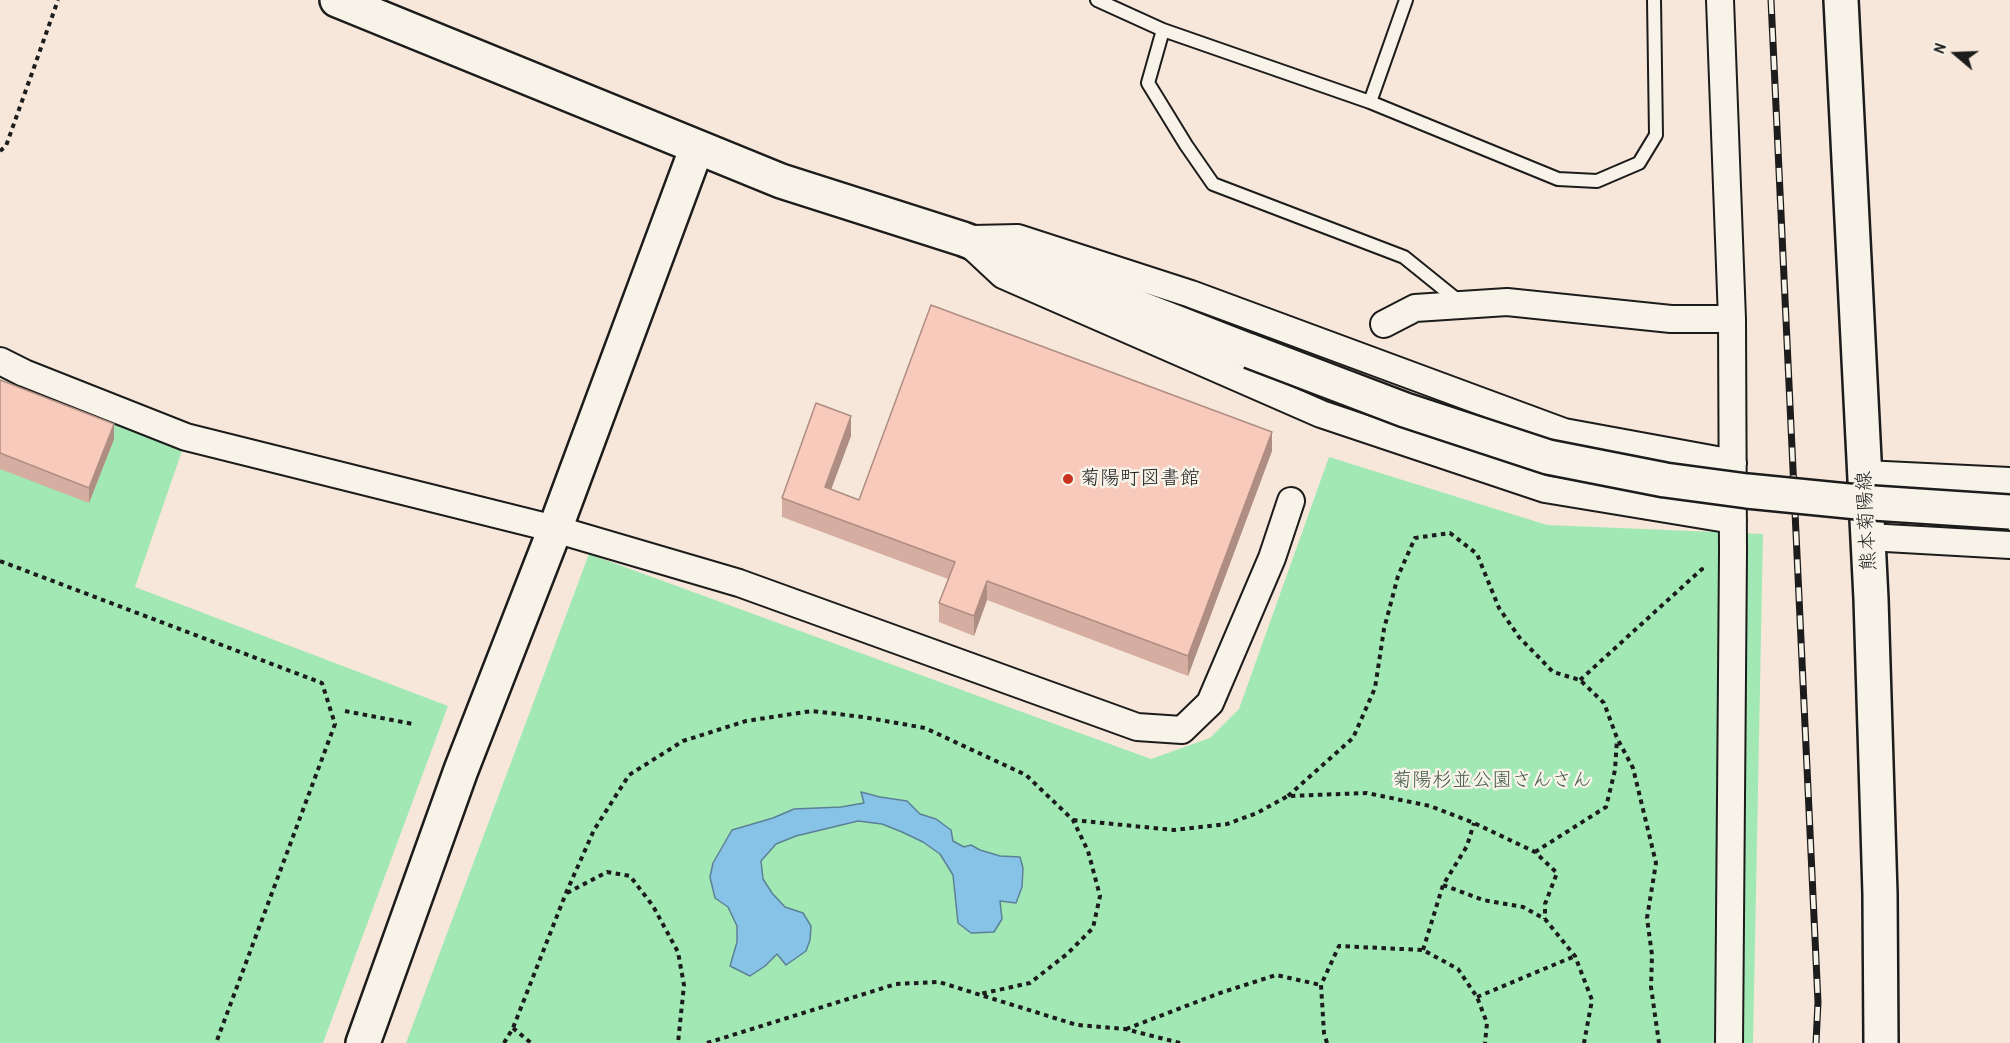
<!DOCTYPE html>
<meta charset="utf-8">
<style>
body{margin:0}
#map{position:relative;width:2010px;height:1043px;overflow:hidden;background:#f7e7da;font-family:"Patrick Hand",sans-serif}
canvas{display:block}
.north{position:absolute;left:1926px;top:24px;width:60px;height:60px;-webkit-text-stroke:4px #f7f3e8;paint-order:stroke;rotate:289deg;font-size:16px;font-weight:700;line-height:24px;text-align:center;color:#1c1c1c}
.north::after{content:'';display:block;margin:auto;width:21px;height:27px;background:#1c1c1c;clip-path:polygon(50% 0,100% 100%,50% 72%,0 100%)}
</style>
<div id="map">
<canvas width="2010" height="1043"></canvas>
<div class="north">N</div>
</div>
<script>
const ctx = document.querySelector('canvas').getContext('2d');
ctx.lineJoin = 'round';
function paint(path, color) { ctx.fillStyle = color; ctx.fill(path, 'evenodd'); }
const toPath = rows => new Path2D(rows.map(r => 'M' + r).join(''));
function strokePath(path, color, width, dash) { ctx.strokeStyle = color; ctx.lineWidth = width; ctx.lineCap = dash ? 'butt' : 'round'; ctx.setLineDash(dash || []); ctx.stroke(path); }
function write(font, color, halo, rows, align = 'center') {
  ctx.font = font + ' "Patrick Hand","Klee One",sans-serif'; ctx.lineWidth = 5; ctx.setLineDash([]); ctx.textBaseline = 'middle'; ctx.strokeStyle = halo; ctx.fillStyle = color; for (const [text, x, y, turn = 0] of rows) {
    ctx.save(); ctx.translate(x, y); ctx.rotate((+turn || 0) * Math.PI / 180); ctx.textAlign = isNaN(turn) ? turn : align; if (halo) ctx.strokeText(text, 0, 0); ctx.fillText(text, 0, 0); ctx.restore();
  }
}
const green = toPath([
 [0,379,184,445,135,587,448,706,323,1043,0,1043],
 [1329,457,1547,525,1763,534,1753,1043,406,1043,589,554,1151,759,1210,738,1239,709]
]);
const water = toPath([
 [861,792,880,797,907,801,920,814,936,819,951,830,953,841,964,847,971,845,980,850,1000,856,1020,857,1023,868,1022,887,1016,903,1000,901,1002,919,994,932,971,933,958,923,953,875,940,854,923,842,902,832,882,824,858,821,796,836,776,844,761,861,763,879,772,893,785,907,803,913,811,926,810,940,806,951,786,965,777,954,765,966,750,976,730,966,737,942,737,926,728,907,715,898,710,877,713,863,732,830,773,818,794,809,841,807,864,803,861,792]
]);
const path = toPath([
 [0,151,6,146,58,0],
 [0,561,322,683,335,724,216,1043],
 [1580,680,1702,569,1702,571],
 [345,711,413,724],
 [1288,796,1353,738,1375,688,1384,629,1398,576,1415,538,1450,533,1477,554,1499,608,1519,637,1553,672,1580,680,1604,703,1617,738,1633,768,1656,863,1647,918,1652,955,1651,987,1659,1043],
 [1073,820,1174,830,1227,824,1257,813,1288,796,1367,793,1430,806,1474,823,1535,852,1557,873,1545,904,1545,919],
 [1535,852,1606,807,1615,770,1617,739],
 [1443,885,1483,900,1523,907,1545,919,1575,956,1592,1000,1584,1043],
 [567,893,607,872,630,876,653,906,678,952,684,985,678,1043],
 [1423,950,1443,885,1467,846,1474,823],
 [1477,997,1575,956],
 [513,1028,531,1043],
 [1126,1029,1220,993,1276,975,1321,985],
 [504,1043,513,1028,566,893,594,830,629,775,683,741,746,721,812,711,863,717,925,728,1026,775,1073,820,1088,851,1100,896,1093,928,1067,954,1030,983,980,994],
 [707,1043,896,984,939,982,1077,1025,1125,1029,1180,1043],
 [1327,1043,1324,1033,1321,985,1339,946,1423,950,1458,969,1477,997,1487,1023,1485,1043]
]);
const lane = toPath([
 [1097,0,1163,30,1370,102,1558,179,1597,181,1639,163,1656,135,1654,0],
 [1163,30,1148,83,1186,145,1213,184,1404,257,1461,303],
 [1370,102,1406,0]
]);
const street = toPath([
 [1720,0,1732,319,1733,552,1729,1043],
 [973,239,1018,238,1191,294,1564,432,1733,463],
 [973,247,1003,275,1321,414,1545,489,1733,520],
 [1384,324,1415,308,1507,302,1671,319,1732,319],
 [0,361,24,373,186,437,555,529,739,583,1137,727,1182,730,1210,703,1272,558,1291,501],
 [1864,474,2010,481],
 [1868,537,2010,545]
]);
const secondary = toPath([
 [337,0,781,181,963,239,1250,351],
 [1841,0,1871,599,1880,894,1881,1043],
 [363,1043,461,770,555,529,697,147]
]);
const rail = toPath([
 [1771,0,1818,1002,1816,1043]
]);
const secondaryBridge = toPath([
 [1250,351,1405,410,1548,457,1665,480,1747,491,1858,502,2010,512]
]);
const wall = toPath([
 [0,380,114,439,89,503,0,469],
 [851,436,831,489,859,500,1272,451,1188,676,987,600,974,636,939,622,939,603,948,579,782,517,782,498]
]);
const shadedWall = toPath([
 [851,416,851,436,825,506,825,487],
 [114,424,114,439,89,503,89,488],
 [1272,432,1272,451,1188,676,1188,656],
 [987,581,987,600,974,636,974,616]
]);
const building = toPath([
 [931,305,1272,432,1188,656,987,581,974,616,939,603,955,562,782,498,816,403,851,416,825,487,859,500,931,305],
 [0,380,114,424,89,488,0,453,0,380]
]);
const markers = [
 [1068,479,6,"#c8321e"]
];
const poiNames = [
 ["菊陽町図書館",1080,479]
];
const streetNames = [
 ["熊本菊陽線",1867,521,-93]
];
const parkNames = [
 ["菊陽杉並公園さんさん",1492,781]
];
paint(green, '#a1e8b5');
paint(water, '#87c3e7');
strokePath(water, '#5c8096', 1.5);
strokePath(lane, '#1c1c1c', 16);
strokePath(street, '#1c1c1c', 30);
strokePath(secondary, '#1c1c1c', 38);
strokePath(path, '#1c1c1c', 4, [4.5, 4.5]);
strokePath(lane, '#f7f3e8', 12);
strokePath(street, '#f7f3e8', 26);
strokePath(secondary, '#f7f3e8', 33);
strokePath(rail, '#1c1c1c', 7);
strokePath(rail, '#f7f3e8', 4.5, [14]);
strokePath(secondaryBridge, '#1c1c1c', 38, []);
strokePath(secondaryBridge, '#f7f3e8', 33);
paint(wall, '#d5aea1');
paint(shadedWall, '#ae8d83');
paint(building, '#f8cabb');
strokePath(building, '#ae8d83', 1.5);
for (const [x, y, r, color] of markers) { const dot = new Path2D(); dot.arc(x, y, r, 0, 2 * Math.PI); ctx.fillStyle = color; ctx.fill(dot); strokePath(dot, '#f7f3e8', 2); }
write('20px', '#1c1c1c', '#f7f3e8', poiNames, 'left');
write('20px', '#1c1c1c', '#f7f3e8', streetNames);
write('20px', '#44594a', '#f7f3e8', parkNames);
</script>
